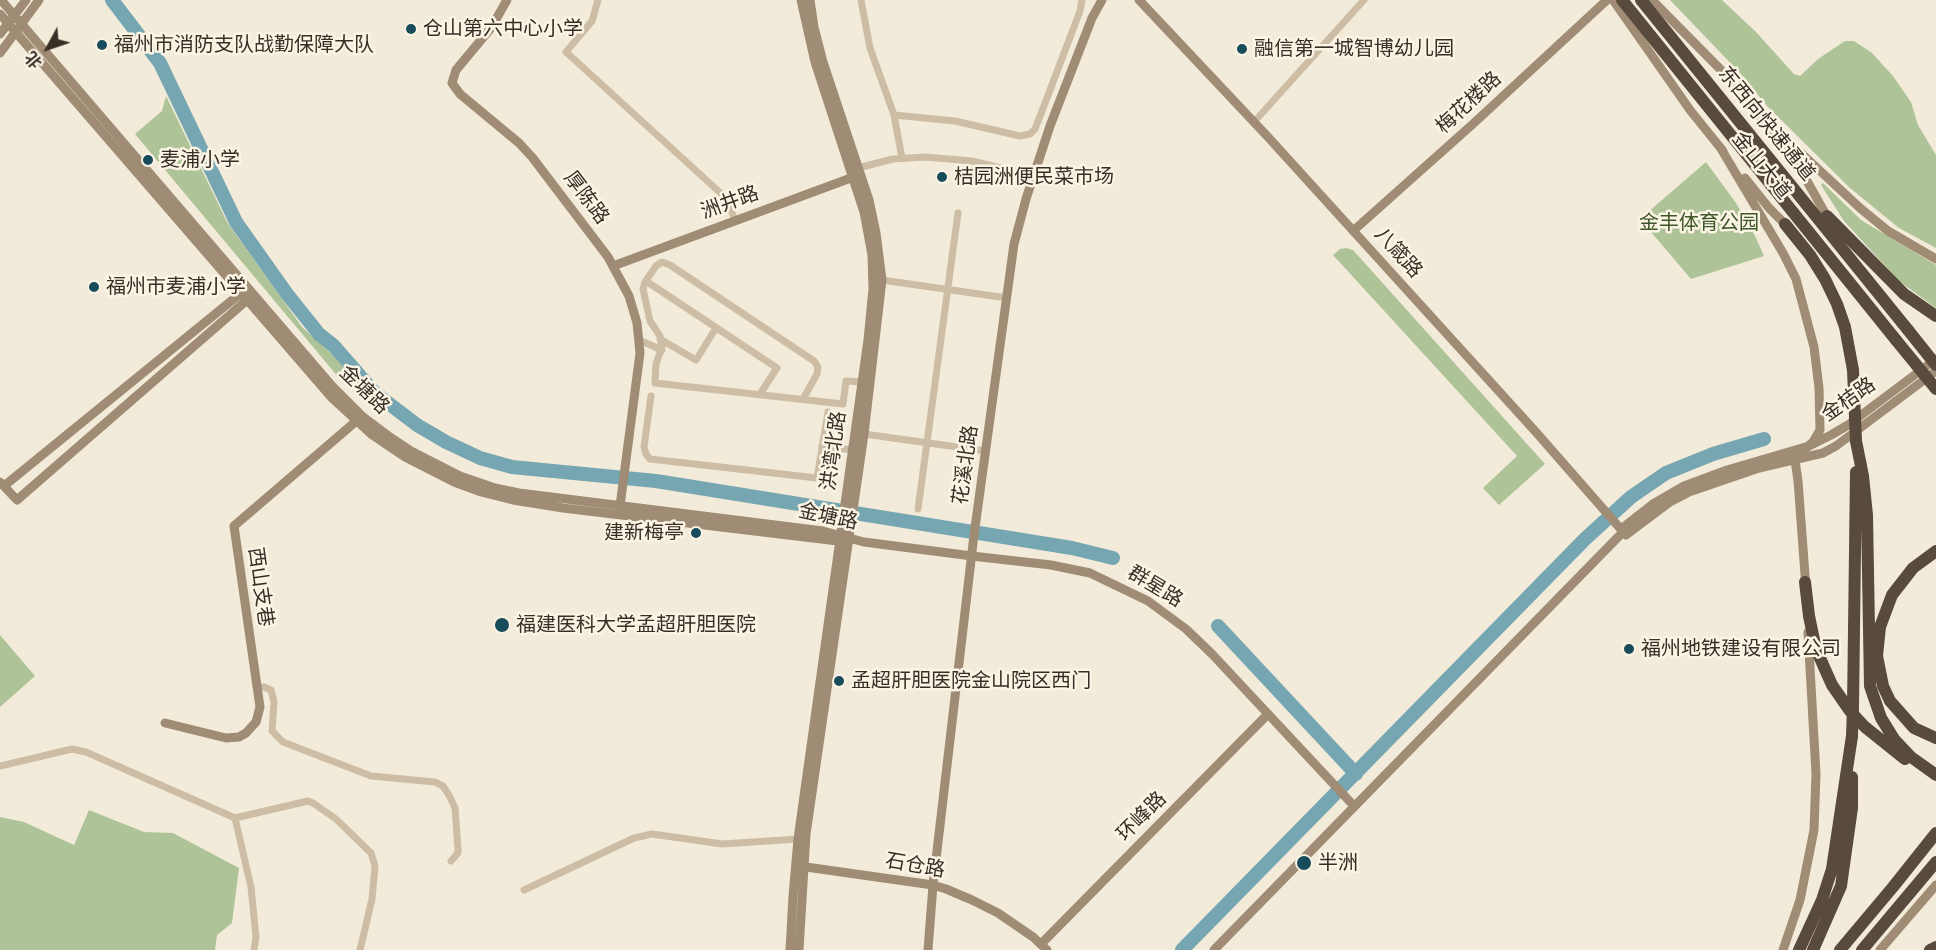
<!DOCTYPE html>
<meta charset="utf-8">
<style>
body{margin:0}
#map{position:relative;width:1936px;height:950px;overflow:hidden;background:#f3ebd9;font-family:Arial,"Noto Sans SC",sans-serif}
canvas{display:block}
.north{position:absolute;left:18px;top:18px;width:60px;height:60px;-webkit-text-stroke:4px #fbf4e5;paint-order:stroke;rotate:230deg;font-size:16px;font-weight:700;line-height:24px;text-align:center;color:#372e26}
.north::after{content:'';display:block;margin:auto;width:21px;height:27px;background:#372e26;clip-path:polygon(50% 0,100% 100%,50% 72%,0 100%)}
</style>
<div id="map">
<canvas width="1936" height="950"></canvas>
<div class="north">北</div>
</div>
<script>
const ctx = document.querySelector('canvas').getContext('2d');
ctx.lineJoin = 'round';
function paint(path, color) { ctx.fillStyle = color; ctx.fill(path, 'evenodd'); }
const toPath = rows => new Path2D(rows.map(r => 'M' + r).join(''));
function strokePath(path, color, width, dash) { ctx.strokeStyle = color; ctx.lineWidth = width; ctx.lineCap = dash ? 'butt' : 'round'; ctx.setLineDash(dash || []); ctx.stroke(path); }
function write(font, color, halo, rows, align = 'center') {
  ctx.font = font + ' Arial,"Noto Sans SC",sans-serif'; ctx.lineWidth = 5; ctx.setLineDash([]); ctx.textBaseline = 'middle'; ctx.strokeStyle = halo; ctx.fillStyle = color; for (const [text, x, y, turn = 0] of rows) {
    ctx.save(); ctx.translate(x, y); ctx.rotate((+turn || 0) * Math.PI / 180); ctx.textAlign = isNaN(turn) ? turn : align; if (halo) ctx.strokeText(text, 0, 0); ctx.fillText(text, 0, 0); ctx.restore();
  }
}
const green = toPath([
 [1670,0,1722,0,1756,32,1794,74,1800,76,1818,59,1845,41,1854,41,1872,53,1893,76,1911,102,1918,125,1936,155,1936,248,1899,228,1850,188,1767,106,1741,74],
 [166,96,227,222,302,327,334,356,347,371,339,378,135,134,162,111],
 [1706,162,1736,203,1755,236,1764,256,1691,279,1640,219],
 [1823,183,1861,220,1936,265,1936,308,1899,281,1844,221,1821,185],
 [1346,248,1353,250,1545,464,1499,505,1483,488,1517,456,1333,255,1340,249],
 [0,635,35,676,0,707],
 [89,810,144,832,173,833,239,868,232,923,217,935,215,950,0,950,0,817,24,822,74,845]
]);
const river = toPath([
 [112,0,160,63,236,222,287,294,319,334,334,346,375,393,417,425,446,442,480,458,512,467,656,481,1072,548,1113,558],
 [1218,626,1356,774],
 [1182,950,1585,539,1631,497,1666,473,1713,454,1764,439]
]);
const street = toPath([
 [598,0,592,21,566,52,726,198,735,220],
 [861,0,870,48,894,115,902,158],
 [894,115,955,121,1020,136,1030,134,1035,129,1047,98,1080,11,1082,0],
 [1254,122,1364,0],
 [858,168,893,159,925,157,972,161,1033,176],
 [882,280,1007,298],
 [646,281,777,368,760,394],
 [660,339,696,360,716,328],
 [639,340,662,350],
 [651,396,644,447,646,454,650,459,817,478,828,412],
 [803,399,817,374,818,367,814,361,670,265,662,262,656,266,645,282,643,289,650,321,660,336,662,347,656,364,655,383,843,404,846,381,863,382],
 [864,434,986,451],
 [822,446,853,450],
 [918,509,958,213],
 [257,688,264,687,271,690,274,702,272,731,283,742,371,776,435,782,443,786,449,795,455,808,458,849,458,853,451,861],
 [0,766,72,749,86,752,235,818,308,801,313,803,336,819,371,853,375,866,372,899,360,950],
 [235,818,251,887,256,937,254,950],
 [524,890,634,838,652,834,722,844,798,839]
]);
const secondary = toPath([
 [1,0,332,386,362,416,390,437,411,451,460,476,495,488,519,493,823,531,864,542,972,556,1051,565,1090,573,1148,601,1186,629,1212,654,1354,806],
 [507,0,491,28,456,70,452,83,460,94,519,143,532,157,608,257,629,296,637,323,640,353,620,506],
 [1139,0,1268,137,1535,431,1626,535,1670,502,1689,492,1759,468,1823,453,1836,446,1936,371],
 [1613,0,1690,110,1723,151],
 [1652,0,1723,72,1753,109,1784,148,1807,181,1830,222],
 [0,14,332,398,371,434,405,457,454,482,481,492,513,500,563,508,846,542],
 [0,34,26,0],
 [0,53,39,0],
 [1775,129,1860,208,1888,231,1936,259],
 [1720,147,1783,253,1796,279,1814,347,1819,388,1820,430,1813,442,1797,456,1795,460,1798,481,1806,588],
 [1745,178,1769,208,1789,228],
 [1353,231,1474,123,1607,0],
 [613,266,859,175],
 [0,482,17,500,247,300],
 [4,486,241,293],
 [1621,529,1653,504,1684,486,1727,470,1809,446,1831,435,1848,425,1936,359],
 [165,723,226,738,239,737,246,733,256,722,260,707,234,526,361,417],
 [799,866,933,885,946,889,972,900,998,913,1033,937,1047,950],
 [1041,944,1267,715],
 [790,950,793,896,798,839,868,340,873,289,872,255,864,212,815,62,801,0],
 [799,950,806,834,864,434,882,280,876,233,869,200,823,62,814,27,810,0],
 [928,950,933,885,974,535,1014,244,1026,199,1050,126,1092,18,1102,0],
 [1214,950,1623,532],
 [1783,950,1800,900,1814,830,1816,774,1808,632],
 [1880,950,1936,885]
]);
const highway = toPath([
 [1622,0,1896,340],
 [1641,0,1908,330],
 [1827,216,1904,294,1936,316],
 [1785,224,1810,255,1825,279,1837,304,1845,327,1853,370],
 [1856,441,1863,476,1867,515,1870,686,1881,718,1894,739,1911,757,1936,775],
 [1936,551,1913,568,1892,595,1880,627,1877,656,1883,686,1890,701,1914,728,1936,738],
 [1805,582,1809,616,1814,640,1820,658,1832,685,1850,711,1865,727,1905,759],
 [1853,707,1856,472],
 [1799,950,1822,900,1832,869,1852,736],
 [1813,950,1841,886,1852,808,1852,777],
 [1840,950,1893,887,1936,833],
 [1862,950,1936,862],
 [1930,950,1936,947]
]);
const highwayBridge = toPath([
 [1908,330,1936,365],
 [1896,340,1936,389],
 [1853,370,1856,441],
 [1852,736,1853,707]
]);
const markers = [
 [411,29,6,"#194c5b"],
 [102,45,6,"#194c5b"],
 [1242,49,6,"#194c5b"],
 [148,160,6,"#194c5b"],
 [942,177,6,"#194c5b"],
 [94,287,6,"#194c5b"],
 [696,533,6,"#194c5b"],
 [502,625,8,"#194c5b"],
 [1629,649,6,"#194c5b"],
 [839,681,6,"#194c5b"],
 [1304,863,8,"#194c5b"]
];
const poiNames = [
 ["仓山第六中心小学",423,29],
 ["福州市消防支队战勤保障大队",114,45],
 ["融信第一城智博幼儿园",1254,49],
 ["麦浦小学",160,160],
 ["桔园洲便民菜市场",954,177],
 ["福州市麦浦小学",106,287],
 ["建新梅亭",684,533,"right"],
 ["福建医科大学孟超肝胆医院",516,625],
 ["福州地铁建设有限公司",1641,649],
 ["孟超肝胆医院金山院区西门",851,681],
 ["半洲",1318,863]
];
const streetNames = [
 ["梅花楼路",1469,103,-43],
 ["东西向快速通道",1766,124,51],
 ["金山大道",1761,166,51],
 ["厚陈路",586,198,53],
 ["洲井路",730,203,-20],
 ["八箴路",1398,253,48],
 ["金塘路",364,390,44],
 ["金桔路",1849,400,-35],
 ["洪湾北路",834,451,-82],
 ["花溪北路",966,465,-82],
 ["金塘路",828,517,12],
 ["西山支巷",260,587,82],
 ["群星路",1155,587,31],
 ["环峰路",1142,817,-45],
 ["石仓路",915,866,10]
];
const parkNames = [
 ["金丰体育公园",1699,223]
];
paint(green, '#aec398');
strokePath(river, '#76a6b2', 14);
strokePath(street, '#ccbda4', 7);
strokePath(secondary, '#a08c75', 9);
strokePath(highway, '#584a3d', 12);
strokePath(highwayBridge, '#584a3d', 12);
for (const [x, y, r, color] of markers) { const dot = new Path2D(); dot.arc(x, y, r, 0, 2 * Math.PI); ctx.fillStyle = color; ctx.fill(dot); strokePath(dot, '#fbf4e5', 2); }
write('20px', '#372e26', '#fbf4e5', poiNames, 'left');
write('20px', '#372e26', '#fbf4e5', streetNames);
write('20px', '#3e5728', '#fbf4e5', parkNames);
</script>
